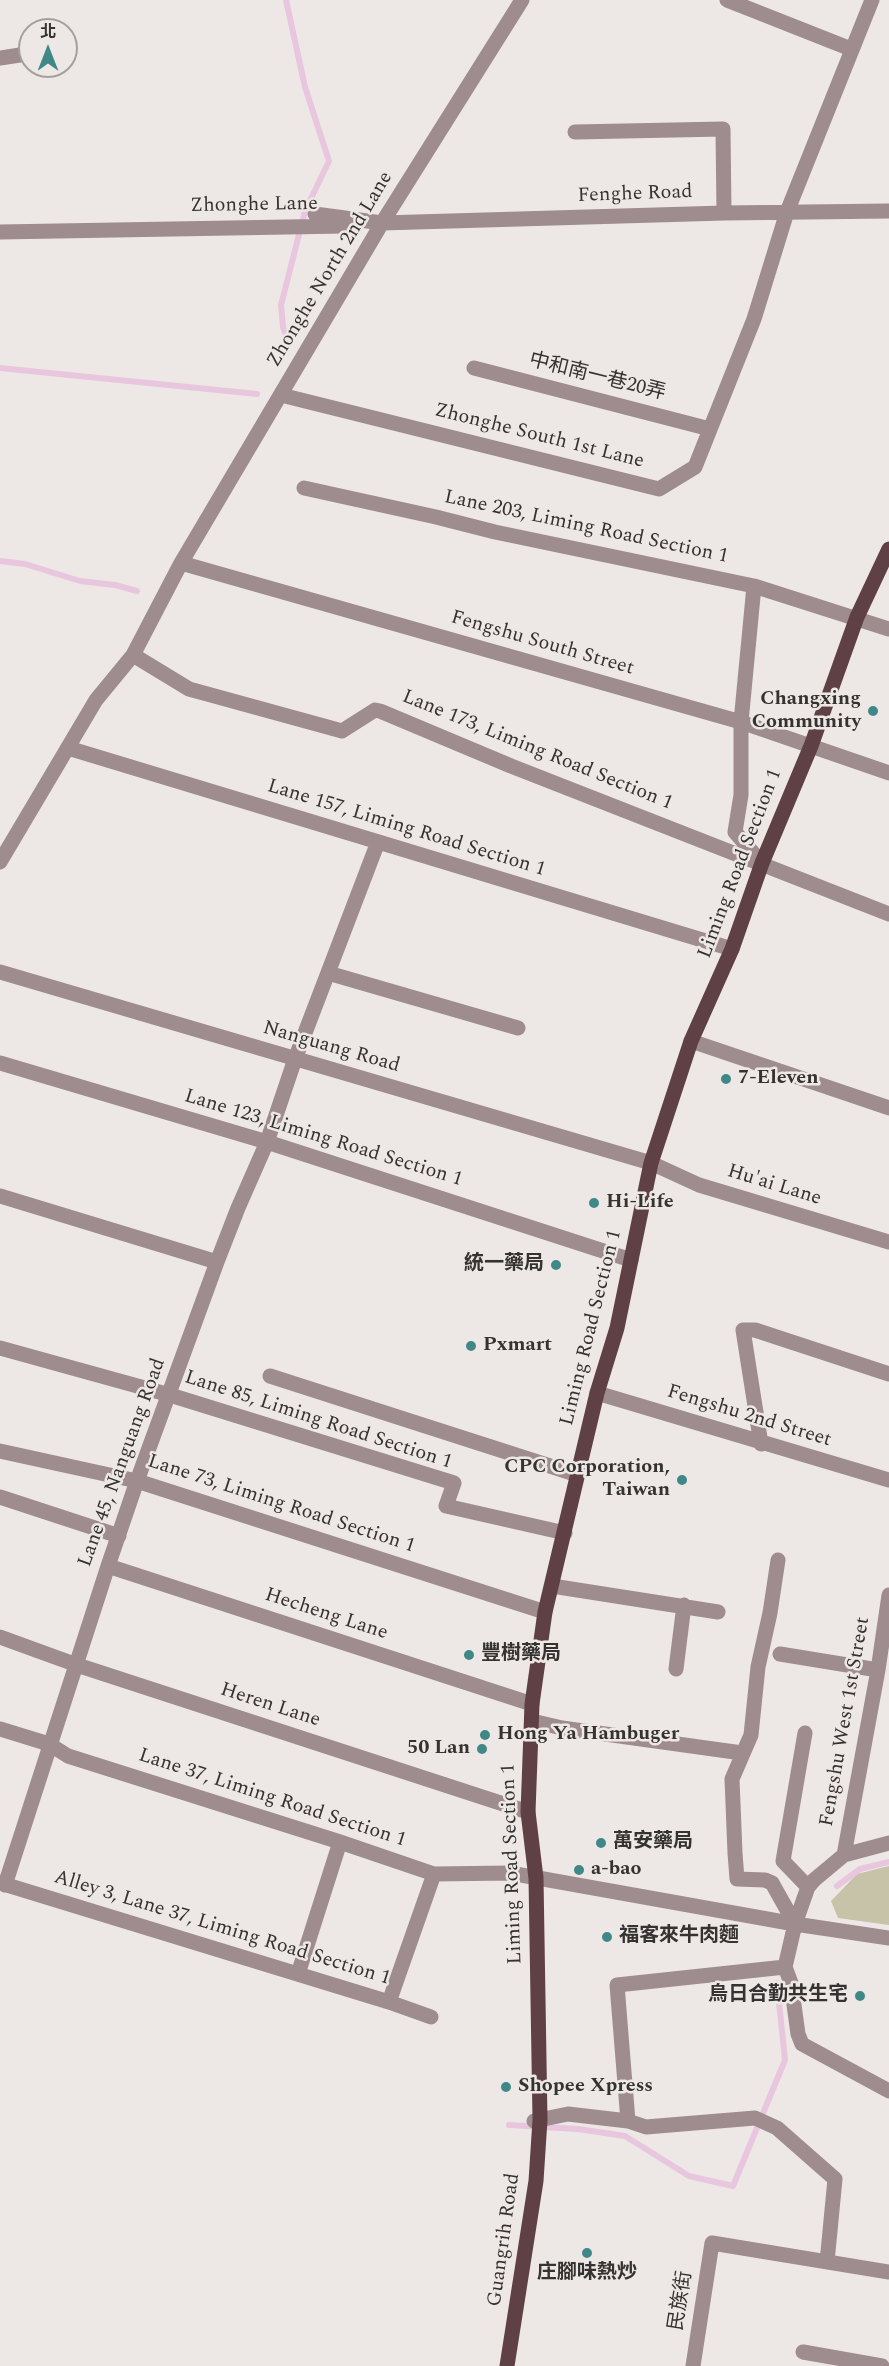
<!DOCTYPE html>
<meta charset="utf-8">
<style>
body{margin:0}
#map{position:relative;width:889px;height:2366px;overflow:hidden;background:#ede8e6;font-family:Spectral,"Noto Sans TC",serif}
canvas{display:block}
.north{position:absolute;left:18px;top:18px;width:60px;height:60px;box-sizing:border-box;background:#ede8e6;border:2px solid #a3a09e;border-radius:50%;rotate:0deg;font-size:16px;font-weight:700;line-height:24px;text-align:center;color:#353332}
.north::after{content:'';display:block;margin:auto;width:21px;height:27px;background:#408888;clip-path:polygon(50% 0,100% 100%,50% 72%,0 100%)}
</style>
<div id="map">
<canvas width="889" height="2366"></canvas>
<div class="north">北</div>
</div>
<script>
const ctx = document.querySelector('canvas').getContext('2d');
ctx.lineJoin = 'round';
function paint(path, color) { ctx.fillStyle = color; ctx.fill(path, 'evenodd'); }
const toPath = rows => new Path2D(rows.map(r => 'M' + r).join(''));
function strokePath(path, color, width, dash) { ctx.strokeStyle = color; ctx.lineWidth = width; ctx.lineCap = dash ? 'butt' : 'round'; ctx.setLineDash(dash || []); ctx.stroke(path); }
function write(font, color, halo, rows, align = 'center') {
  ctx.font = font + ' Spectral,"Noto Sans TC",serif'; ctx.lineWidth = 5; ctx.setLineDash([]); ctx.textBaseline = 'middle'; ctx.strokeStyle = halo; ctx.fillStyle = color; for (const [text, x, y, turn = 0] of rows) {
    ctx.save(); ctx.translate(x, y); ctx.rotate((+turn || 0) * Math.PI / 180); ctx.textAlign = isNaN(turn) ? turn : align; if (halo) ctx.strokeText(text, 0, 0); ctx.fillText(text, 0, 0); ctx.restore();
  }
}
const green = toPath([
 [889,1866,889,1925,838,1918,831,1901,857,1874]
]);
const stream = toPath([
 [286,0,305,87,329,161,305,211,281,305,283,327,288,341],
 [0,368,257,394],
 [0,561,25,564,80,581,115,585,137,591],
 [837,1886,860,1869,889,1862],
 [509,2125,578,2129,625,2136,689,2176,733,2186,785,2060,777,1983]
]);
const minor = toPath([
 [727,0,851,49],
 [0,58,20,55],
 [575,132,723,129,724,213],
 [315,214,382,223,724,213,889,211],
 [0,232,345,226],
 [474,368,710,429],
 [281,395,659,489,695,467,754,319,787,212,872,0],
 [304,488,436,517,495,532,754,586,889,629],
 [181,563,741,722,889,773],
 [754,586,741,722,741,795,735,832,760,861],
 [133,655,189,689,342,731,375,710,380,711,511,766,889,914],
 [68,748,732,949],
 [0,862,96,700,133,655,181,563,382,223,522,0],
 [0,972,651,1163,699,1185,889,1242],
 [328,973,518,1028],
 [691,1041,889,1108],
 [0,1063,267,1142,631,1260],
 [0,1196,217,1262],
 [0,1348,170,1395,454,1483,446,1506,565,1533],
 [270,1376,578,1475],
 [597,1393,889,1480],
 [761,1444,743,1330,755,1330,889,1374],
 [0,1451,137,1481,545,1612],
 [0,1497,119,1536],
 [778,1560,770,1613,758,1667,751,1735,732,1779,735,1853,737,1879,765,1880,772,1883,795,1924],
 [108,1566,532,1704],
 [552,1586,718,1612],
 [0,1637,77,1665,528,1812],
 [780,1654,878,1670],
 [676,1669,684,1605],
 [532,1721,562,1728,742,1753],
 [0,1729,49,1744,68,1756,340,1842,434,1874,510,1873,795,1924,889,1938],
 [805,1733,783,1861,808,1887],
 [889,1843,844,1855,814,1880,808,1887,795,1924,785,1967,791,1983,798,2034,802,2044,889,2091],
 [844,1855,878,1670,889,1595],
 [0,1883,389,2002,431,2017],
 [5,1885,108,1566,137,1481,217,1262,238,1208,267,1142,295,1059,378,842],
 [298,1974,340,1842],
 [389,2002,434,1874],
 [534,2121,568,2114,628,2121,646,2127,755,2118,777,2128,835,2179,827,2262],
 [628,2121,617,1985,785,1967],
 [803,2352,882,2366],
 [693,2366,712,2243,889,2272]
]);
const major = toPath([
 [507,2366,536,2181,540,2120,536,1878,528,1812,532,1704,545,1612,597,1393,617,1328,651,1163,691,1041,732,949,762,863,811,746,857,617,889,549]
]);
const markers = [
 [873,711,6,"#408888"],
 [726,1079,6,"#408888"],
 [594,1203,6,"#408888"],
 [556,1265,6,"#408888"],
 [471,1346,6,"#408888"],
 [682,1480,6,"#408888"],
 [469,1655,6,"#408888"],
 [485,1735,6,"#408888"],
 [482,1749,6,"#408888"],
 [601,1843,6,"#408888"],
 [579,1870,6,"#408888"],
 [607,1937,6,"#408888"],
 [860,1996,6,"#408888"],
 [506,2087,6,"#408888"],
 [587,2253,6,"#408888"]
];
const streetNames = [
 ["Fenghe Road",635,195,-2],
 ["Zhonghe Lane",254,206,-1],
 ["Zhonghe North 2nd Lane",331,270,-59],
 ["中和南一巷20弄",597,378,14],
 ["Zhonghe South 1st Lane",539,437,14],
 ["Lane 203, Liming Road Section 1",586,528,12],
 ["Fengshu South Street",542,644,16],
 ["Lane 173, Liming Road Section 1",537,751,22],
 ["Lane 157, Liming Road Section 1",406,829,17],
 ["Liming Road Section 1",741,864,-69],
 ["Nanguang Road",331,1048,16],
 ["Lane 123, Liming Road Section 1",323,1139,17],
 ["Hu'ai Lane",774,1186,17],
 ["Liming Road Section 1",592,1328,-76],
 ["Fengshu 2nd Street",749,1417,17],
 ["Lane 85, Liming Road Section 1",318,1421,18],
 ["Lane 45, Nanguang Road",123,1463,-70],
 ["Lane 73, Liming Road Section 1",281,1505,18],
 ["Hecheng Lane",326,1615,18],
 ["Heren Lane",270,1706,18],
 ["Fengshu West 1st Street",846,1722,-80],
 ["Lane 37, Liming Road Section 1",272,1799,18],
 ["Liming Road Section 1",513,1864,-92],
 ["Alley 3, Lane 37, Liming Road Section 1",222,1929,17],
 ["Guangrih Road",505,2240,-82],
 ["民族街",682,2301,-81]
];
const poiNames = [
 ["Changxing",861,700,"right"],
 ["Community",861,723,"right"],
 ["7-Eleven",738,1079],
 ["Hi-Life",606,1203],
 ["統一藥局",544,1265,"right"],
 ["Pxmart",483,1346],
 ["CPC Corporation,",670,1468,"right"],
 ["Taiwan",670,1491,"right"],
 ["豐樹藥局",481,1655],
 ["Hong Ya Hambuger",497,1735],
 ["50 Lan",470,1749,"right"],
 ["萬安藥局",613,1843],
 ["a-bao",591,1870],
 ["福客來牛肉麵",619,1937],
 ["烏日合勤共生宅",848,1996,"right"],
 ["Shopee Xpress",518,2087],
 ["庄腳味熱炒",587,2274,"center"]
];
paint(green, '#c6c3a8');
strokePath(stream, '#e8c6dd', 6);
strokePath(minor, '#9e8c8e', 15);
strokePath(major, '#5f4145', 15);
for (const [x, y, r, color] of markers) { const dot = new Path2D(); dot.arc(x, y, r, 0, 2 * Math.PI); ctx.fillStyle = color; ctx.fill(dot); strokePath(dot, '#ede8e6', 2); }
write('20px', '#353332', '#ede8e6', streetNames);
write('bold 20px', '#353332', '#ede8e6', poiNames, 'left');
</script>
